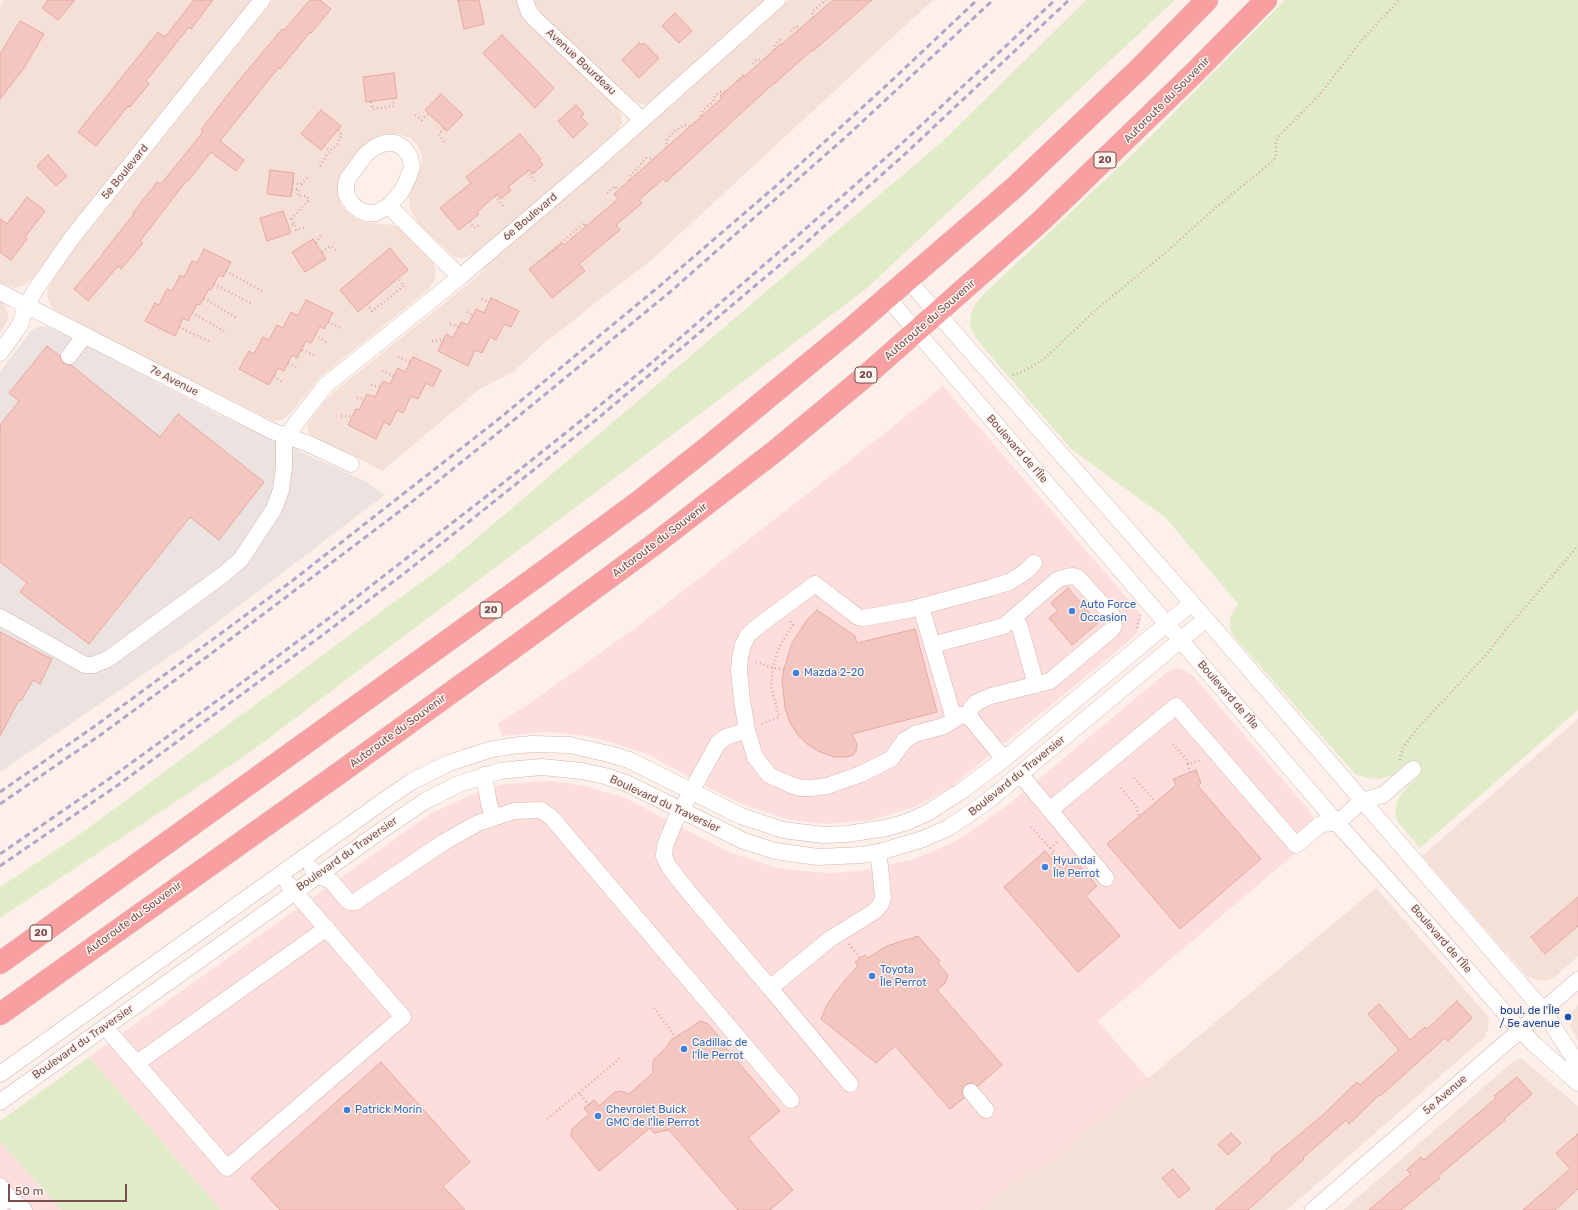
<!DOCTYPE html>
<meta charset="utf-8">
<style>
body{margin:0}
#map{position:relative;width:1578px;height:1210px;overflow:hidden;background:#fdf0ea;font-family:Rubik,sans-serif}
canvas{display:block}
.scale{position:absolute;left:8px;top:1184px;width:119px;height:18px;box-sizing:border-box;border:2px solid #794f4b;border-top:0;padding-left:5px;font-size:12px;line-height:14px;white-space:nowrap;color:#794f4b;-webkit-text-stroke:3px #fff5f1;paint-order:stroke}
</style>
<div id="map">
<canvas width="1578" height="1210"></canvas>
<div class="scale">50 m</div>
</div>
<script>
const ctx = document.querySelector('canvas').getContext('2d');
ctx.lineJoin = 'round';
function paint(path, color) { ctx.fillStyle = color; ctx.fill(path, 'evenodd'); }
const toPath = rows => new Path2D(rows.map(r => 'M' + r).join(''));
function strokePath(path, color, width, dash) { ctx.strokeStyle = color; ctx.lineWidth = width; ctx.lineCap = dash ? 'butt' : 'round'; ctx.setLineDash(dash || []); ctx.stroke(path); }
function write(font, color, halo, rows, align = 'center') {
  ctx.font = font + ' Rubik,sans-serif'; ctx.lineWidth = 3; ctx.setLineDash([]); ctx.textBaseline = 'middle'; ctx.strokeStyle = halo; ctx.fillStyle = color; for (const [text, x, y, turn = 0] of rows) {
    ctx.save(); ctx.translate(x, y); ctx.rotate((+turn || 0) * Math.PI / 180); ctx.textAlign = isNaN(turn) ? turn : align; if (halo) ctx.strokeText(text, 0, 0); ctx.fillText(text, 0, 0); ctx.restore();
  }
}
const residential = toPath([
 [4,0,254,0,45,263,31,280,23,286,15,288,0,283,0,5],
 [273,0,518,0,618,109,621,115,622,123,615,135,491,241,475,253,464,258,456,258,449,252,419,225,410,209,409,202,410,193,421,166,422,154,417,145,410,138,398,134,384,134,369,141,359,152,339,190,341,205,351,216,364,222,394,225,401,228,430,257,434,264,436,274,434,281,430,288,319,378,289,415,281,420,273,421,119,344,55,310,50,304,47,295,48,288,69,255],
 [534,0,765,0,653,100,645,105,637,103,631,99,542,16,535,5],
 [788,0,933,0,656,256,543,344,513,372,480,389,382,471,354,456,313,437,309,433,307,429,308,424,324,402,334,392,478,276,491,259,618,153],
 [0,300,6,307,9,318,0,333],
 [1578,719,1578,956,1556,976,1548,980,1541,981,1528,977,1524,973,1422,856],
 [1376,888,1487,1015,1489,1020,1488,1030,1484,1034,1486,1036,1287,1210,979,1210,1032,1165,1037,1171],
 [1578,1005,1578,1041,1569,1024,1572,1023,1572,1012],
 [1521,1058,1578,1106,1578,1210,1343,1210,1510,1064]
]);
const commercial = toPath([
 [943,386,1141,614,1141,622,1136,634,1129,641,951,787,918,806,871,820,828,824,808,822,786,819,745,805,717,792,647,754,607,741,587,736,549,732,502,736,498,723,526,706,638,626,880,437],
 [1179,668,1186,671,1194,677,1308,809,1313,817,1314,825,1304,846,1098,1021,1148,1079,1037,1171,1032,1165,979,1210,221,1210,89,1057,406,831,432,813,473,794,504,784,549,781,569,783,588,787,625,798,729,852,753,860,775,867,801,871,830,873,859,871,911,860,950,844,970,832,1009,804,1166,673,1172,669],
 [0,1141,61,1210,0,1210]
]);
const industrial = toPath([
 [44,326,51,328,64,334,217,414,365,481,385,495,192,641,0,772,0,372,30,332,37,327]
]);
const green = toPath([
 [1086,0,1175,0,867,288,249,753,0,918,0,887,80,834,450,561,945,139],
 [1285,0,1578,0,1578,710,1420,848,1398,822,1395,814,1397,803,1401,794,1420,774,1408,762,1392,775,1384,778,1374,779,1356,775,1231,633,1230,618,1238,604,1166,518,1071,449,996,362,976,338,970,327,971,314,975,304,988,290,1137,150],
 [89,1057,193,1178,221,1210,61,1210,0,1141,0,1121]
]);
const building = toPath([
 [48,0,75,0,58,20,42,8,48,0],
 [194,0,213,0,191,29,189,27,146,81,149,84,130,107,128,106,96,146,78,132,158,32,165,37,194,0],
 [310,0,320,0,331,9,311,33,310,32,280,69,279,67,220,141,244,160,236,171,211,152,188,181,187,180,140,241,143,243,121,269,118,266,88,301,74,289,103,254,102,254,134,214,133,213,157,182,161,184,203,132,201,130,232,89,282,29,284,30,310,0],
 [458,0,479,0,484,24,464,29,458,0],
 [833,0,872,0,813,51,812,50,774,84,774,83,666,182,663,179,639,200,642,203,616,225,620,230,579,264,585,271,552,298,529,269,562,243,564,245,618,199,614,194,722,98,720,96,743,76,744,77,774,50,780,44,781,45,833,0],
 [675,13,692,31,679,43,662,26,675,13],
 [20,21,44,34,24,68,0,99,0,54,20,21],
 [502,35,554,88,535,108,483,53,502,35],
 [639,43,641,45,644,43,659,58,639,78,622,60,639,43],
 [394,73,397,98,366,102,363,77,394,73],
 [441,94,463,115,447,131,425,110,441,94],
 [576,105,584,114,581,117,588,124,573,138,558,121,576,105],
 [321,110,341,126,321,150,301,134,321,110],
 [520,134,541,159,539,160,543,165,533,174,529,170,508,187,511,190,501,199,497,194,477,212,479,214,459,230,440,208,471,183,466,177,520,134],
 [48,155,67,176,56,186,37,166,48,155],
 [270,170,294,173,291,197,267,194,270,170],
 [27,197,45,211,25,237,27,239,11,260,0,252,0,219,7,224,27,197],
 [283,211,291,233,267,241,260,218,283,211],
 [313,239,326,259,305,272,292,252,313,239],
 [390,248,408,270,358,312,340,290,390,248],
 [204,249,231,262,223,277,219,275,211,290,209,289,200,305,197,304,188,321,183,318,175,336,145,321,155,303,159,305,167,289,172,291,180,275,184,277,192,261,197,263,204,249],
 [491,298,519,311,511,327,504,324,496,340,490,337,482,353,475,350,468,366,438,351,446,334,453,338,461,322,468,325,476,309,484,313,491,298],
 [306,300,333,313,324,329,320,326,311,343,306,341,297,358,292,355,284,371,278,368,269,385,239,369,249,351,254,354,263,337,269,340,277,325,283,328,291,312,298,316,306,300],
 [47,346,60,356,63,363,71,365,160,437,178,414,264,482,219,540,190,517,89,644,20,592,27,583,0,562,0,425,19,401,9,393,47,346],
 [413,357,441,370,433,387,426,383,418,399,411,396,403,413,397,410,390,425,384,422,376,439,348,425,356,409,359,410,367,394,375,397,383,381,390,384,398,368,405,372,413,357],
 [1068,588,1098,623,1072,645,1049,618,1058,611,1051,603,1068,588],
 [817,610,855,636,857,643,915,629,937,712,852,734,857,744,856,751,853,755,847,757,834,757,818,751,807,744,798,735,790,723,785,708,782,680,784,669,792,643,807,620,817,610],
 [0,632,52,659,40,684,33,680,21,701,19,700,0,736,0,632],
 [1196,770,1201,783,1198,786,1261,859,1180,929,1107,844,1176,785,1173,779,1196,770],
 [1045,851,1061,868,1072,857,1097,886,1086,896,1120,936,1078,972,1004,887,1045,851],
 [1578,897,1578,926,1545,954,1531,937,1578,897],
 [918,936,940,961,938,963,948,975,945,983,937,990,1002,1065,978,1086,970,1083,965,1085,962,1093,964,1098,950,1109,895,1046,876,1063,821,1019,827,1005,835,993,845,980,858,966,855,962,865,955,868,958,887,946,918,936],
 [1457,1001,1472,1018,1448,1041,1445,1038,1380,1096,1379,1095,1349,1124,1346,1120,1303,1158,1304,1159,1248,1210,1215,1210,1272,1160,1271,1158,1323,1115,1357,1082,1360,1085,1399,1050,1368,1014,1379,1004,1410,1040,1425,1027,1427,1029,1457,1001],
 [700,1021,708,1024,727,1046,725,1047,780,1111,748,1138,793,1190,770,1210,738,1210,669,1130,654,1133,650,1128,599,1171,571,1136,571,1132,573,1128,589,1114,584,1108,594,1100,599,1106,615,1092,620,1091,629,1094,653,1073,653,1062,655,1058,665,1049,672,1039,687,1030,700,1021],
 [381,1062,470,1162,443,1186,465,1210,280,1210,251,1178,381,1062],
 [1517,1077,1532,1094,1504,1119,1505,1120,1438,1176,1440,1178,1401,1210,1369,1210,1411,1174,1407,1170,1421,1157,1424,1160,1461,1128,1496,1098,1494,1096,1517,1077],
 [1231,1133,1241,1143,1228,1155,1218,1145,1231,1133],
 [1578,1134,1578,1189,1555,1210,1523,1210,1570,1169,1556,1153,1578,1134],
 [1173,1169,1190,1189,1179,1198,1162,1178,1173,1169]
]);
const path = toPath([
 [813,18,812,12,826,0],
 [791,31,796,26,801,28],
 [774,50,775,44,781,39],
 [753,64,757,59,762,60],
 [737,81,746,73],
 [371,102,372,109,394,106,393,99],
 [415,115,422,120,429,113],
 [701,116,703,110,713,102,715,96,720,92,725,92],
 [444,128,439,134,444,142],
 [324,146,330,150,335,147,342,135,338,129],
 [666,148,667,139,675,131,684,125,690,126],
 [320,166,330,150],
 [527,171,535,181],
 [630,180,630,176,646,158,654,159],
 [293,183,301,184,309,176],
 [292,189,299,189,298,196,307,196,308,201,292,218,294,224],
 [607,193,615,186,618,190],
 [495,196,504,207],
 [286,220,292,218],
 [469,222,474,228,479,225],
 [288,226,294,224,296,230,307,227],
 [316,243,322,233],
 [322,252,330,246,337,251],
 [546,256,584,223,586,226],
 [226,271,262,291],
 [214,284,252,304],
 [204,298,238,319],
 [482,299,489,302],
 [367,304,372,311,404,286,398,278],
 [467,312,473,316],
 [192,313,224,331],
 [328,322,342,329],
 [450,324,459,327],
 [179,327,210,342],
 [315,335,328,343],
 [432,341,443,340],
 [302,350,316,356],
 [398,357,410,362],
 [288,363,297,367],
 [382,371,394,376],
 [1013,375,1022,372,1044,359,1098,308,1164,254,1213,210,1274,160,1276,155,1276,142,1278,137,1320,94,1362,40,1399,0],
 [274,376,283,383],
 [371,385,380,387],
 [357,398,365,399],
 [341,416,352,416],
 [1137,628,1140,615],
 [756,662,773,668,784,669],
 [762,724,779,717,771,686,773,668,777,652,783,640,793,625,790,621],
 [1173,744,1186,759,1188,764,1201,760],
 [1400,760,1400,757,1403,748,1416,730,1486,655,1508,627,1578,546],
 [1188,764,1190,773],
 [1134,778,1156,802],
 [1121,788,1136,806,1139,816],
 [1031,827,1054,852,1050,856],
 [1050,848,1057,842],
 [849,944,860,958],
 [654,1008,675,1036],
 [589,1105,579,1093,620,1058],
 [547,1119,579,1093]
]);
const minor = toPath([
 [525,0,529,12,536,20,642,120],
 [385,143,395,143,404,148,410,157,412,167,408,178,401,192,389,206,376,213,367,213,359,210,352,204,346,194,346,184,348,178,366,154,375,147,385,143],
 [389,206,460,277],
 [908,280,1206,619,1543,1010,1578,1065],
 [0,292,272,431,309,444,351,464],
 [888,298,1337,823,1432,929,1510,1019,1534,1044,1578,1083],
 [0,353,20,325,26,306,36,289,71,239,262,0],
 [69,356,85,335],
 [921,607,954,719],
 [0,617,85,665,93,665,108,659,224,574,241,559,274,509,281,490,284,467,284,442,296,423,326,385,460,277,595,162,777,0],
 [1013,618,1019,625,1021,631,1036,685],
 [932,645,1004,626,1057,580,1066,577,1073,576,1078,578,1112,615,1114,626,1111,630,1050,681,991,696,977,702,972,707,967,716],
 [747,730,726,737,718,743,675,821,665,846,664,856,669,867,687,890,770,988,830,939,875,911,881,904,883,898,880,866,877,852],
 [1004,759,972,720,967,716,961,715,944,726,915,734,905,740,891,759,861,774,827,786,811,788,801,788,791,785,769,775,755,757,747,730,742,700,739,671,740,657,743,645,748,635,757,627,815,584,858,617,863,618,908,610,990,588,1009,582,1025,572,1034,563],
 [484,775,489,804,494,817],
 [1021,775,1106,878],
 [1050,810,1176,706,1296,845,1321,824,1337,823,1362,801,1383,795,1413,769],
 [312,869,317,875,331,881,347,900,350,902,355,902,444,842,478,823,514,811,541,810,551,817,791,1100],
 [770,988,850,1084],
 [105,1027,227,1168,403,1017,288,884],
 [137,1063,327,928],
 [0,1074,389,797,411,782,449,763,489,750,511,746,532,744,570,745,609,754,629,760,741,816,783,830,823,835,847,834,886,828,907,822,927,813,963,790,1004,759,1192,603],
 [971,1092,986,1110],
 [0,1102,372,837,425,801,459,784,500,771,519,769,542,767,582,771,605,776,626,783,744,841,775,851,818,857,862,855,883,851,923,839,948,828,984,804,1206,619],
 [0,1186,9,1197,0,1205],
 [9,1197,24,1210],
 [1313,1210,1578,980]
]);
const highway = toPath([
 [0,963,543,572,641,500,708,447,852,328,1015,187,1140,68,1207,0],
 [0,1014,338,774,520,643,652,546,774,452,862,379,1040,222,1194,73,1266,0]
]);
const rail = toPath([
 [0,792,95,726,292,581,500,418,662,284,776,186,888,84,977,0],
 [0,804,99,736,208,656,408,505,509,424,670,292,848,135,993,0],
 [0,854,109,779,229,692,332,616,483,499,588,415,650,364,795,238,899,146,1055,0],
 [0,866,118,785,320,637,406,572,596,420,800,248,905,154,1069,0]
]);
const markers = [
 [1072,611,4,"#3f7fe0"],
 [796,673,4,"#3f7fe0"],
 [1045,867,4,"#3f7fe0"],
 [872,976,4,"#3f7fe0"],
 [1568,1017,4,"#1a4fb4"],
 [684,1049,4,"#3f7fe0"],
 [347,1110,4,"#3f7fe0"],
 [598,1116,4,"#3f7fe0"]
];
const shields = [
 [1105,160,22],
 [866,375,22],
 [491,610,22],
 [41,933,22]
];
const shieldNames = [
 ["20",1105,160],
 ["20",866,375],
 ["20",491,610],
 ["20",41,933]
];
const streetNames = [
 ["Avenue Bourdeau",581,62,43],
 ["Autoroute du Souvenir",1167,100,-45],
 ["5e Boulevard",125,172,-51],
 ["6e Boulevard",530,217,-40],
 ["Autoroute du Souvenir",930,320,-41],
 ["7e Avenue",174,381,27],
 ["Boulevard de l'Île",1017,449,49],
 ["Autoroute du Souvenir",660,540,-37],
 ["Boulevard de l'Île",1228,695,49],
 ["Autoroute du Souvenir",398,731,-36],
 ["Boulevard du Traversier",1017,776,-39],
 ["Boulevard du Traversier",665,804,25],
 ["Boulevard du Traversier",347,854,-35],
 ["Autoroute du Souvenir",134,918,-36],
 ["Boulevard de l'Île",1441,939,49],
 ["Boulevard du Traversier",83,1042,-35],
 ["5e Avenue",1445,1095,-41]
];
const shopNames = [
 ["Auto Force",1080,605],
 ["Occasion",1080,618],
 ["Mazda 2-20",804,673],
 ["Hyundai",1053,861],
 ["Île Perrot",1053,874],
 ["Toyota",880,970],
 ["Île Perrot",880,983],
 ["Cadillac de",692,1043],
 ["l'Île Perrot",692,1056],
 ["Patrick Morin",355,1110],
 ["Chevrolet Buick",606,1110],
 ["GMC de l'Île Perrot",606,1123]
];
const transitNames = [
 ["boul. de l'Île",1560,1011],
 ["/ 5e avenue",1560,1024]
];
paint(residential, '#f5e0d8');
paint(commercial, '#fddedd');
paint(industrial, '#ece2df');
paint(green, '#e0ecc7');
paint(building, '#f3c7c0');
strokePath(building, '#e7a8a0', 1);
strokePath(minor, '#d3b6b1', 17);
strokePath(highway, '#d9cecd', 23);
strokePath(path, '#d9a9a3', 2.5, [1, 3]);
strokePath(minor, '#fff', 16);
strokePath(highway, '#f8a0a1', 22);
strokePath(rail, '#afa6c9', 3, [6, 4]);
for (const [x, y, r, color] of markers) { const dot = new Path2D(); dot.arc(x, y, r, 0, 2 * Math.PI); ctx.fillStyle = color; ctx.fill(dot); strokePath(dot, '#fff5f1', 1.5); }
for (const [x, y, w] of shields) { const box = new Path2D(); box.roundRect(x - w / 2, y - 8, w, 16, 3); ctx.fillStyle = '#fff5f1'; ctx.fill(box); strokePath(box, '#794f4b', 1); }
write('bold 10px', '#794f4b', null, shieldNames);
write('11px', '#794f4b', '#fff5f1', streetNames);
write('11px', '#366cbe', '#fff5f1', shopNames, 'left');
write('11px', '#164399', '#fff5f1', transitNames, 'right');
</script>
